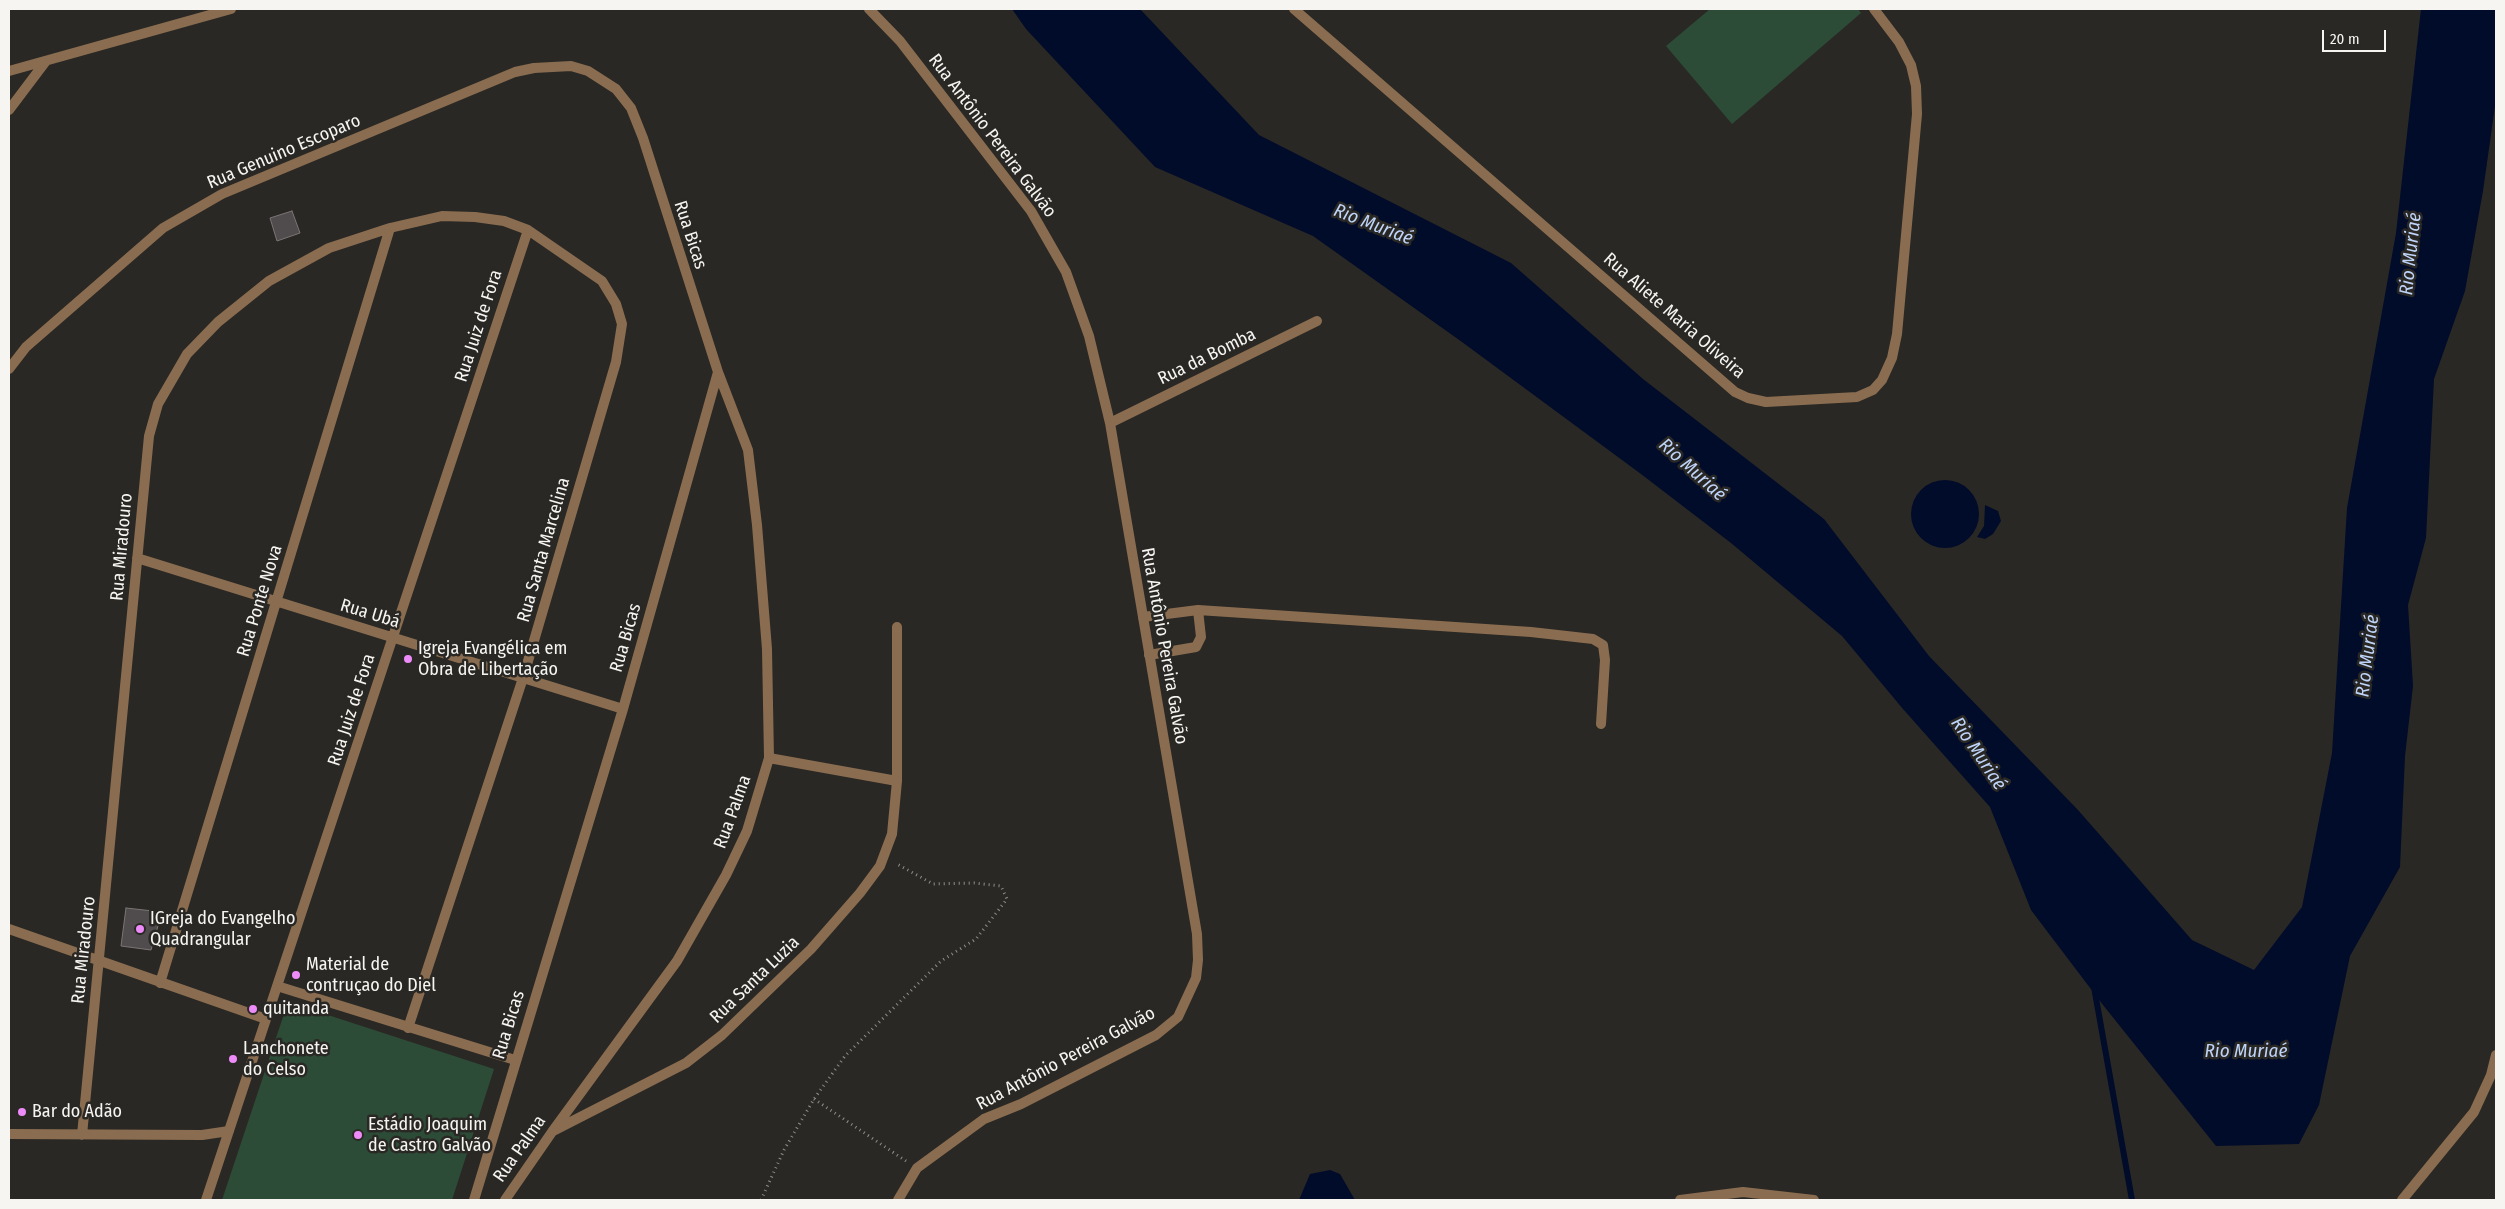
<!DOCTYPE html>
<meta charset="utf-8">
<style>
body{margin:0}
#map{position:relative;width:2505px;height:1209px;overflow:hidden;background:#2a2824;font-family:"Fira Sans Condensed",sans-serif}
canvas{display:block}
.frame{position:absolute;inset:0;border:10px solid #f6f5f2;pointer-events:none}
.scale{position:absolute;left:2322px;top:30px;width:64px;height:22px;box-sizing:border-box;border:2px solid #f6f5f2;border-top:0;padding-left:6px;font-size:15px;line-height:18px;white-space:nowrap;color:#f6f5f2;-webkit-text-stroke:4px #2a2824;paint-order:stroke}
</style>
<div id="map">
<canvas width="2505" height="1209"></canvas>
<div class="frame"></div>
<div class="scale">20 m</div>
</div>
<script>
const ctx = document.querySelector('canvas').getContext('2d');
ctx.lineJoin = 'round';
function paint(path, color) { ctx.fillStyle = color; ctx.fill(path, 'evenodd'); }
const toPath = rows => new Path2D(rows.map(r => 'M' + r).join(''));
function strokePath(path, color, width, dash) { ctx.strokeStyle = color; ctx.lineWidth = width; ctx.lineCap = dash ? 'butt' : 'round'; ctx.setLineDash(dash || []); ctx.stroke(path); }
function write(font, color, halo, rows, align = 'center') {
  ctx.font = font + ' "Fira Sans Condensed",sans-serif'; ctx.lineWidth = 5; ctx.setLineDash([]); ctx.textBaseline = 'middle'; ctx.strokeStyle = halo; ctx.fillStyle = color; for (const [text, x, y, turn = 0] of rows) {
    ctx.save(); ctx.translate(x, y); ctx.rotate((+turn || 0) * Math.PI / 180); ctx.textAlign = isNaN(turn) ? turn : align; if (halo) ctx.strokeText(text, 0, 0); ctx.fillText(text, 0, 0); ctx.restore();
  }
}
const green = toPath([
 [1710,9,1858,9,1861,13,1732,124,1666,46],
 [288,1002,494,1069,452,1200,222,1200]
]);
const water = toPath([
 [1012,9,1140,9,1259,135,1511,263,1643,379,1824,519,1929,656,2078,810,2192,940,2254,970,2302,907,2332,753,2347,508,2396,233,2421,9,2496,9,2496,99,2483,191,2465,291,2434,379,2426,538,2408,605,2413,686,2405,756,2400,867,2350,956,2319,1105,2299,1144,2216,1146,2103,1005,2031,910,1990,807,1903,709,1842,636,1731,543,1641,474,1462,342,1313,236,1155,167,1026,29],
 '1911 514a34 34 0 1 1 68 0a34 34 0 1 1-68 0Z',
 [1985,505,1998,511,2001,521,1993,534,1985,539,1977,537,1984,526],
 [1330,1170,1340,1174,1355,1200,1299,1200,1310,1174]
]);
const stream = toPath([
 [2094,987,2132,1200]
]);
const building = toPath([
 [292,211,300,233,277,241,270,218,292,211],
 [126,908,162,912,151,950,121,946,126,908]
]);
const path = toPath([
 [814,1099,906,1161],
 [761,1200,784,1150,814,1099,845,1056,941,961,976,939,1007,899,1001,886,974,883,933,884,897,864]
]);
const service = toPath([
 [1143,617,1198,610,1531,632,1593,639,1603,645,1605,660,1601,724],
 [1149,655,1196,647,1201,637,1198,610]
]);
const minor = toPath([
 [869,9,900,41,1031,211,1066,272,1089,336,1110,423,1197,934,1198,960,1196,978,1178,1017,1156,1035,1021,1104,984,1119,917,1168,898,1200],
 [1294,9,1735,392,1748,398,1766,402,1857,397,1873,390,1882,380,1892,358,1897,334,1917,114,1916,86,1911,65,1899,42,1874,9],
 [9,71,231,9],
 [9,110,46,61],
 [9,369,26,347,163,228,222,194,515,72,534,68,571,66,588,71,616,89,631,108,643,138,718,372,748,450,757,525,767,649,769,758,747,831,726,875,677,961,552,1132,505,1200],
 [1110,423,1317,321],
 [137,558,623,709],
 [769,758,897,781],
 [9,929,266,1019],
 [160,983,390,228],
 [277,986,515,1060],
 [555,1130,686,1063,722,1035,811,949,860,893,880,866,892,834,897,781,897,627],
 [9,1134,202,1135,229,1131],
 [82,1135,149,436,158,404,187,354,218,322,269,281,329,248,390,228,442,216,475,217,504,221,528,230,602,281,616,304,622,324,616,362,523,678,408,1028],
 [206,1200,528,230],
 [474,1200,623,709,718,372],
 [1680,1200,1743,1192,1814,1200],
 [2402,1200,2474,1112,2491,1075,2496,1055]
]);
const markers = [
 [408,659,5,"#ed8cf9"],
 [140,929,5,"#ed8cf9"],
 [296,975,5,"#ed8cf9"],
 [253,1009,5,"#ed8cf9"],
 [233,1059,5,"#ed8cf9"],
 [22,1112,5,"#ed8cf9"],
 [358,1135,5,"#ed8cf9"]
];
const streetNames = [
 ["Rua Antônio Pereira Galvão",992,136,53],
 ["Rua Genuino Escoparo",284,152,-23],
 ["Rua Bicas",690,235,72],
 ["Rua Aliete Maria Oliveira",1674,316,41],
 ["Rua Juiz de Fora",479,326,-72],
 ["Rua da Bomba",1207,357,-26],
 ["Rua Miradouro",122,547,-85],
 ["Rua Santa Marcelina",544,550,-74],
 ["Rua Ponte Nova",260,601,-73],
 ["Rua Ubá",370,614,17],
 ["Rua Bicas",626,638,-74],
 ["Rua Antônio Pereira Galvão",1164,646,80],
 ["Rua Juiz de Fora",352,710,-72],
 ["Rua Palma",733,812,-70],
 ["Rua Miradouro",84,950,-84],
 ["Rua Santa Luzia",755,980,-44],
 ["Rua Bicas",509,1025,-73],
 ["Rua Antônio Pereira Galvão",1066,1059,-28],
 ["Rua Palma",520,1149,-55]
];
const poiNames = [
 ["Igreja Evangélica em",418,649],
 ["Obra de Libertação",418,670],
 ["IGreja do Evangelho",150,919],
 ["Quadrangular",150,940],
 ["Material de",306,965],
 ["contruçao do Diel",306,986],
 ["quitanda",263,1009],
 ["Lanchonete",243,1049],
 ["do Celso",243,1070],
 ["Bar do Adão",32,1112],
 ["Estádio Joaquim",368,1125],
 ["de Castro Galvão",368,1146]
];
const waterNames = [
 ["Rio Muriaé",1373,225,21],
 ["Rio Muriaé",2411,254,-84],
 ["Rio Muriaé",1692,470,42],
 ["Rio Muriaé",2368,656,-83],
 ["Rio Muriaé",1978,754,56],
 ["Rio Muriaé",2246,1052]
];
paint(green, '#2d4c37');
paint(water, '#010c2b');
strokePath(stream, '#010c2b', 6);
paint(building, '#504b4c');
strokePath(building, '#7b7576', 1);
strokePath(path, '#918f8c', 3, [1, 4]);
strokePath(service, '#8a6d50', 10);
strokePath(minor, '#8a6d50', 10);
for (const [x, y, r, color] of markers) { const dot = new Path2D(); dot.arc(x, y, r, 0, 2 * Math.PI); ctx.fillStyle = color; ctx.fill(dot); strokePath(dot, '#2a2824', 2); }
write('18px', '#f6f5f2', '#2a2824', streetNames);
write('18px', '#f6f5f2', '#2a2824', poiNames, 'left');
write('italic 19px', '#bfd4f9', '#2a2824', waterNames);
</script>
